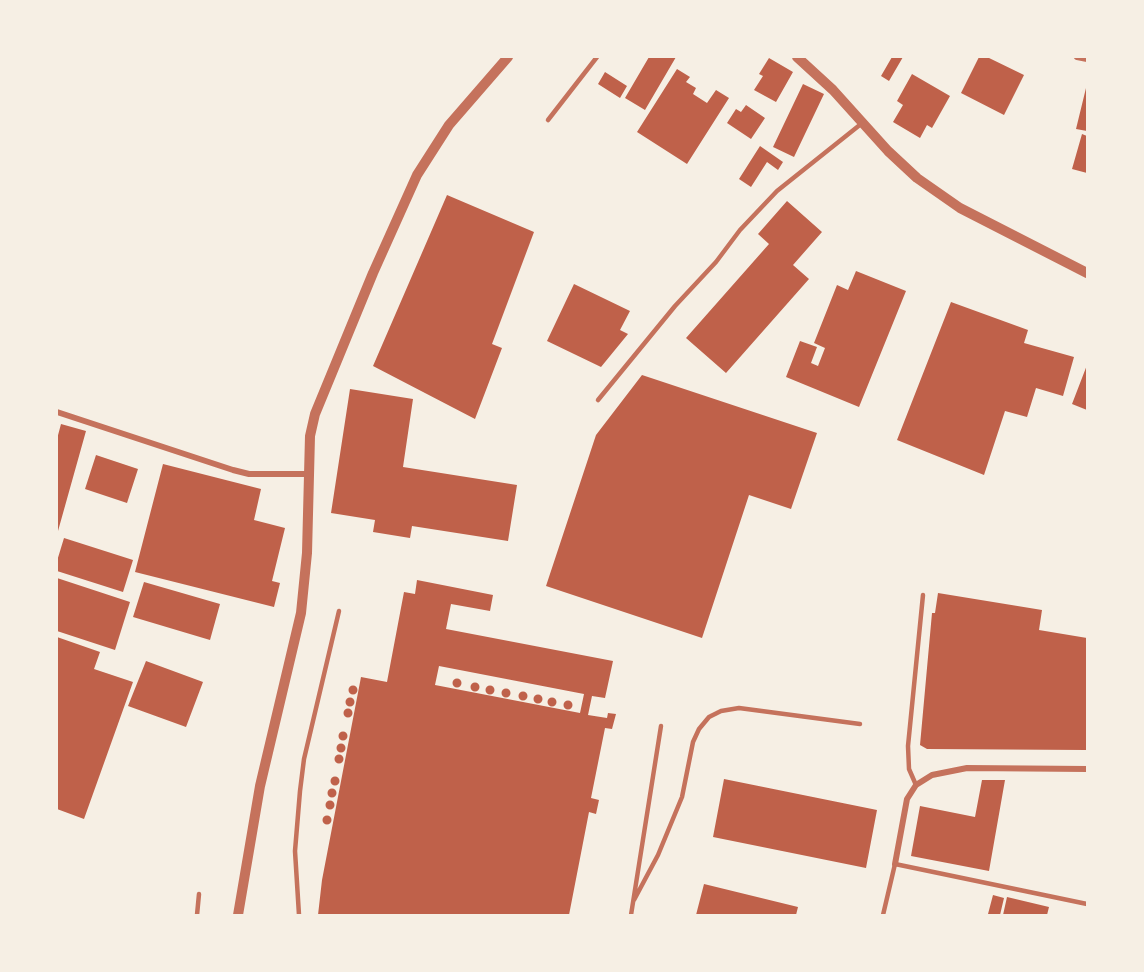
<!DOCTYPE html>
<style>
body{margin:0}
#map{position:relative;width:1144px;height:972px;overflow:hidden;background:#f6efe4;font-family:"Work Sans",sans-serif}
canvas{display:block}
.frame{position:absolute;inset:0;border:58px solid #f6efe4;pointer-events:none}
</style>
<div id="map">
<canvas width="1144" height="972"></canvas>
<div class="frame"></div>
</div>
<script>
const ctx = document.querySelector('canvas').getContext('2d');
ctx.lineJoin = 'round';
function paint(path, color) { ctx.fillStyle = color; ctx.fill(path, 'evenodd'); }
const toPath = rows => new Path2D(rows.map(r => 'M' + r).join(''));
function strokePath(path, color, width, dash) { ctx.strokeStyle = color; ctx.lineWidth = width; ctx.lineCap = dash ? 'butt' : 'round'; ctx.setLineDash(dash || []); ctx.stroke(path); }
const building = toPath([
 [649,57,676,57,645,110,625,98],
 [892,57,903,57,889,81,881,76],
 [979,57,987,57,1024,75,1004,115,961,93],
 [769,58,793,72,776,102,754,90,763,76,759,74],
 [677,69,690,77,686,82,696,88,693,94,707,103,716,90,729,98,687,164,637,132],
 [605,72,627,86,620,98,598,84],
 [912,74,950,96,932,128,927,125,920,138,893,122,903,105,897,101],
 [803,84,824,94,794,157,773,147],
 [1086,88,1087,88,1087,131,1076,129],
 [746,105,765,118,751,139,727,123,736,109,741,112],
 [1082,134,1087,136,1087,173,1072,169],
 [760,146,783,162,778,170,767,162,751,187,739,179],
 [447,195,534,232,492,344,502,348,475,419,373,366],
 [787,201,822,232,793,265,809,279,726,373,686,338,769,244,758,234],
 [856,271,906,291,859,407,786,377,800,341,817,347,811,363,818,366,825,348,814,343,837,285,848,290],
 [574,284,630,311,620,330,628,334,601,367,547,341],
 [951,302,1028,330,1024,343,1074,357,1063,396,1036,388,1027,417,1005,411,984,475,897,440],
 [1087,365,1087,410,1072,404],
 [642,375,817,433,791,509,749,495,702,638,546,586,596,435],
 [350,389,413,399,403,467,517,485,508,541,412,526,410,538,373,532,375,520,331,513],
 [61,424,86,431,58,531,57,439],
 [96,455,138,469,127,503,85,489],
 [163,464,261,489,254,520,285,528,272,581,280,583,274,607,135,572],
 [64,538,133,560,123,592,57,571,57,561],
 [57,578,130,602,115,650,57,631],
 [417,580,493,595,490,611,451,604,446,629,613,661,605,698,592,696,588,715,607,718,608,713,616,714,612,729,605,728,591,798,599,800,596,814,589,812,569,915,318,915,322,880,361,677,387,682,404,592,415,594],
 [439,666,584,694,580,713,435,685],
 [144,582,220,604,210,640,133,617],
 [938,593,1042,610,1039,630,1087,638,1087,750,927,749,920,745,932,613,935,613],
 [57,637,100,652,94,669,133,682,84,819,57,809],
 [146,661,203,682,186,727,128,706],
 '452.5 683a4.5 4.5 0 1 1 9 0a4.5 4.5 0 1 1-9 0Z',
 '470.5 687a4.5 4.5 0 1 1 9 0a4.5 4.5 0 1 1-9 0Z',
 '348.5 690a4.5 4.5 0 1 1 9 0a4.5 4.5 0 1 1-9 0Z',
 '485.5 690a4.5 4.5 0 1 1 9 0a4.5 4.5 0 1 1-9 0Z',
 '501.5 693a4.5 4.5 0 1 1 9 0a4.5 4.5 0 1 1-9 0Z',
 '518.5 696a4.5 4.5 0 1 1 9 0a4.5 4.5 0 1 1-9 0Z',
 '533.5 699a4.5 4.5 0 1 1 9 0a4.5 4.5 0 1 1-9 0Z',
 '547.5 702a4.5 4.5 0 1 1 9 0a4.5 4.5 0 1 1-9 0Z',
 '345.5 702a4.5 4.5 0 1 1 9 0a4.5 4.5 0 1 1-9 0Z',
 '563.5 705a4.5 4.5 0 1 1 9 0a4.5 4.5 0 1 1-9 0Z',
 '343.5 713a4.5 4.5 0 1 1 9 0a4.5 4.5 0 1 1-9 0Z',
 '338.5 736a4.5 4.5 0 1 1 9 0a4.5 4.5 0 1 1-9 0Z',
 '336.5 748a4.5 4.5 0 1 1 9 0a4.5 4.5 0 1 1-9 0Z',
 '334.5 759a4.5 4.5 0 1 1 9 0a4.5 4.5 0 1 1-9 0Z',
 '330.5 781a4.5 4.5 0 1 1 9 0a4.5 4.5 0 1 1-9 0Z',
 [724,779,877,810,866,868,713,837],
 [982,780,1005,780,989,871,911,856,920,806,975,817],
 '327.5 793a4.5 4.5 0 1 1 9 0a4.5 4.5 0 1 1-9 0Z',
 '325.5 805a4.5 4.5 0 1 1 9 0a4.5 4.5 0 1 1-9 0Z',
 '322.5 820a4.5 4.5 0 1 1 9 0a4.5 4.5 0 1 1-9 0Z',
 [704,884,798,907,796,915,696,915],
 [993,895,1004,898,1000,915,988,914],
 [1007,897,1049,907,1047,915,1003,915]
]);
const service = toPath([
 [548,120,597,57],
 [598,400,675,306,716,262,740,230,777,191,861,124],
 [916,785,909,769,908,746,923,595],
 [634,900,658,855,682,797,693,742,699,729,709,717,721,711,739,708,860,724],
 [197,915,199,894],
 [299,915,295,851,300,791,304,759,339,611],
 [631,915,661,726],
 [883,915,895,864,1087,904]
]);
const minor = toPath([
 [1077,57,1087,59],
 [57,412,233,470,249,474,308,474],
 [895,864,907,799,916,785,932,775,967,768,1087,769]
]);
const tertiary = toPath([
 [797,57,833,90,888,151,917,178,960,208,1087,273],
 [238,915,260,786,301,613,307,553,310,436,315,414,373,273,417,175,449,125,508,57]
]);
paint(building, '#bf614a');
strokePath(service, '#c5725c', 4.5);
strokePath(minor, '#c5725c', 6);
strokePath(tertiary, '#c5725c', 10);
</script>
